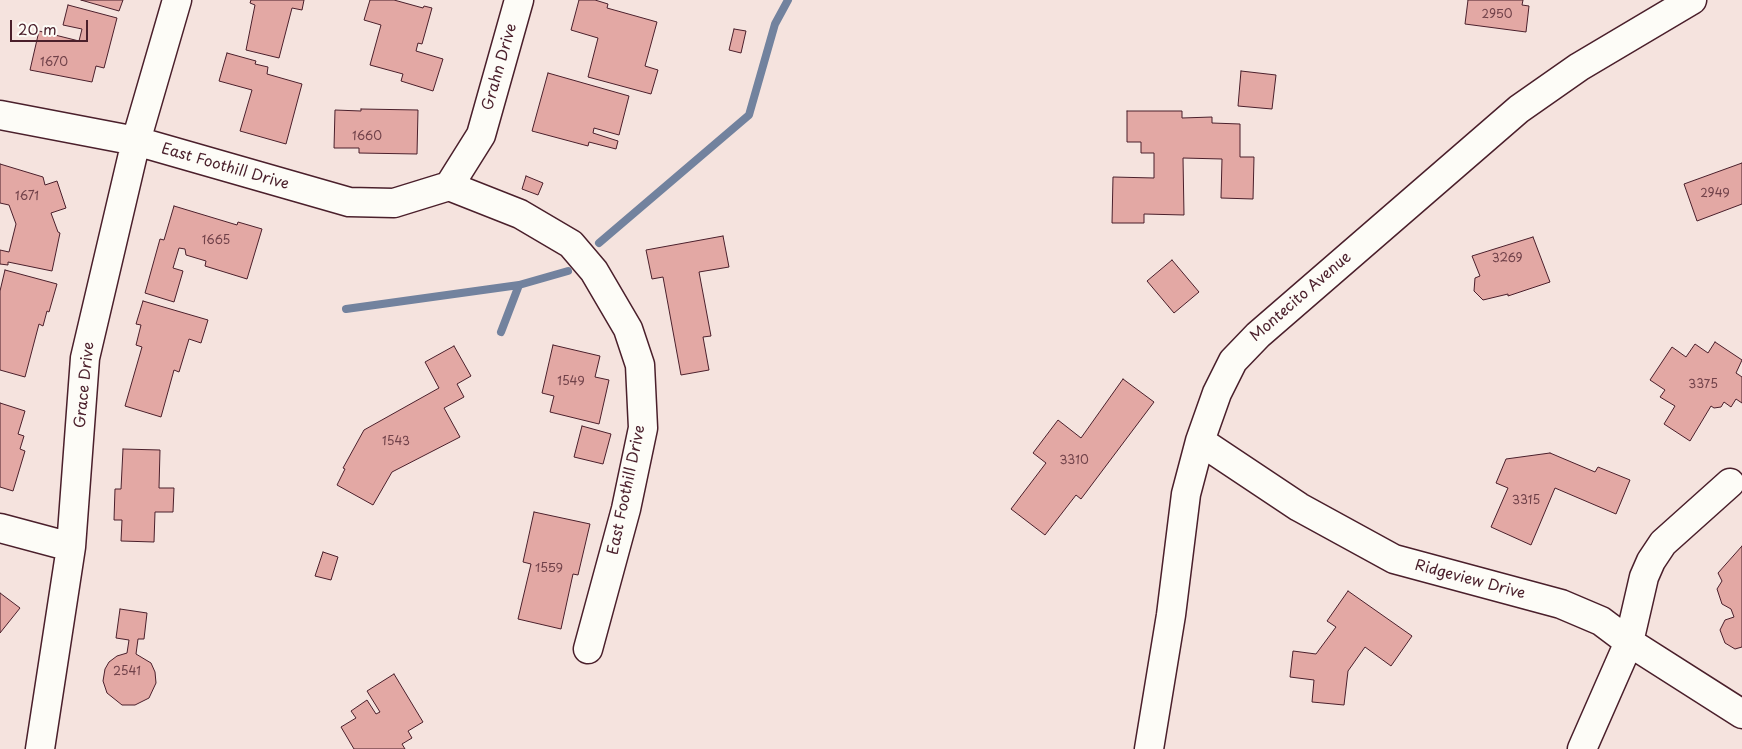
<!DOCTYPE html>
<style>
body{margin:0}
#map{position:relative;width:1742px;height:749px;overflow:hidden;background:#f5e3de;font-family:"Playpen Sans",sans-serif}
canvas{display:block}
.scale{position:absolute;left:10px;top:20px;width:78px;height:22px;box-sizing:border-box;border:2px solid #4a1f2b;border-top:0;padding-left:6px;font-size:15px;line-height:18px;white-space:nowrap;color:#4a1f2b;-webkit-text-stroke:4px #fdfcf7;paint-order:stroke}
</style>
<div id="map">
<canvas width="1742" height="749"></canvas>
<div class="scale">20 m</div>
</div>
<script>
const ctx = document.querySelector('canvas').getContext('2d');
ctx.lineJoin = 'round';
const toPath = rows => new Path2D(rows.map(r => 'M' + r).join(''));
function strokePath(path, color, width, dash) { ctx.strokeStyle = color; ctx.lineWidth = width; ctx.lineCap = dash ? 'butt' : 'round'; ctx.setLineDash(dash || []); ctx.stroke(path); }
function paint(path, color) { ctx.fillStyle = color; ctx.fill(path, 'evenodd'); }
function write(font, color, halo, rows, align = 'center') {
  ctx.font = font + ' "Playpen Sans",sans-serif'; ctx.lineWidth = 5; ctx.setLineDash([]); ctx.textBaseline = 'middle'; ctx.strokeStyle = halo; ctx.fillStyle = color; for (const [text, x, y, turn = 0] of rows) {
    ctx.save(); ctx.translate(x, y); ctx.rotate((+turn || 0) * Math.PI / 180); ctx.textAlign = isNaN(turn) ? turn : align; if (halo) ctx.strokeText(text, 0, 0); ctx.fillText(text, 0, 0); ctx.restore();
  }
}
const stream = toPath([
 [599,243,749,115,775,24,788,0],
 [346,309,519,285],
 [501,332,519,285,568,271]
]);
const building = toPath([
 [81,0,123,0,119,11,81,0],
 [251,0,304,0,302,10,292,8,279,58,246,50,255,5,250,3,251,0],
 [370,0,394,0,423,8,424,6,432,8,422,44,418,43,416,51,443,59,433,91,401,81,403,74,370,65,381,25,364,20,370,0],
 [579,0,595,0,608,4,607,8,657,22,645,66,658,70,651,94,588,77,598,38,571,30,579,0],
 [1468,0,1523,0,1522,5,1529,6,1526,32,1465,24,1468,0],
 [68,5,117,18,104,68,96,66,92,82,30,70,39,31,79,41,82,29,63,25,68,5],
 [734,29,746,31,741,53,729,50,734,29],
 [227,53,256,61,255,64,268,67,267,74,302,84,286,144,240,131,252,90,219,81,227,53],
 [1241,71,1276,75,1272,109,1238,106,1241,71],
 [548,73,629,96,619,135,594,128,593,133,618,141,616,149,589,142,588,146,532,131,548,73],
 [361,109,418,110,417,154,359,153,359,148,334,148,335,110,361,111,361,109],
 [1127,111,1182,111,1182,118,1212,117,1212,123,1240,124,1240,157,1254,157,1253,199,1221,198,1222,159,1183,158,1184,215,1144,214,1144,223,1112,223,1113,177,1154,178,1154,153,1141,153,1141,142,1127,142,1127,111],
 [1742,163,1742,204,1697,221,1684,184,1742,163],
 [0,164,43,177,45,185,57,181,66,208,51,213,58,232,60,233,52,271,8,262,8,265,0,264,0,250,9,252,16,224,9,205,0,203,0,164],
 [526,176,543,183,538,195,522,189,526,176],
 [174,206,237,225,238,222,262,229,247,279,205,266,206,261,186,255,185,249,179,248,173,268,183,271,174,302,145,293,160,239,164,240,174,206],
 [723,236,729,267,699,272,711,336,703,337,709,370,681,375,663,277,652,279,646,250,723,236],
 [1533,237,1550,282,1508,296,1508,294,1483,300,1474,291,1475,278,1480,276,1472,256,1533,237],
 [1172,260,1199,292,1174,313,1147,281,1172,260],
 [5,270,57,284,49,312,47,311,43,326,39,324,25,377,0,370,0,291,5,270],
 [143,301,208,320,201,343,189,339,179,372,174,370,161,417,125,406,142,347,136,345,141,325,136,324,143,301],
 [1715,342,1742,360,1736,373,1742,377,1742,403,1736,399,1731,407,1724,402,1721,407,1714,408,1711,406,1690,441,1664,424,1675,406,1660,397,1665,390,1650,380,1672,347,1686,357,1695,344,1708,353,1715,342],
 [553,345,600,356,595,377,609,380,599,424,550,412,554,396,542,393,553,345],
 [454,346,471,376,457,384,464,397,444,408,460,437,392,472,373,505,337,485,345,469,343,468,364,430,439,388,425,362,454,346],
 [1123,379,1154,402,1081,499,1076,495,1045,535,1011,509,1046,463,1033,453,1058,420,1081,438,1123,379],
 [0,403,25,411,18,434,24,436,20,449,25,451,13,491,0,487,0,403],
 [582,426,611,434,603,464,574,457,582,426],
 [123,449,160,450,159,488,174,488,173,512,155,512,154,542,121,541,122,520,114,520,115,489,121,489,123,449],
 [1550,453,1595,472,1598,467,1630,480,1616,514,1555,488,1531,545,1491,527,1508,488,1496,483,1506,459,1550,453],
 [534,512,590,524,578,575,573,574,561,629,518,619,531,564,523,562,534,512],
 [1742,546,1742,647,1735,649,1725,643,1720,630,1725,620,1734,617,1731,609,1722,604,1717,589,1722,581,1718,573,1742,546],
 [323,552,338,557,331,580,315,576,323,552],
 [1348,591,1412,636,1391,666,1365,647,1348,671,1344,705,1312,702,1314,680,1290,677,1293,651,1316,654,1336,627,1327,621,1348,591],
 [0,593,20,608,0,633,0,593],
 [120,609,147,613,144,639,138,639,136,654,151,663,155,672,156,683,149,698,135,705,122,705,107,693,103,681,105,669,109,662,117,656,127,653,129,640,116,638,120,609],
 [394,674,423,722,408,731,412,738,402,744,405,749,354,749,341,727,356,718,351,711,367,700,376,714,380,712,367,691,394,674]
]);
const minor = toPath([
 [0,115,136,141,349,202,394,203,449,186,481,135,519,0],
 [449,186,520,214,571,244,594,271,628,329,640,365,643,428,626,509,588,649],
 [1200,441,1299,507,1394,559,1561,604,1601,621,1629,642,1742,714],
 [0,528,71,547],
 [40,749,71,547,85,358,136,141,177,0],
 [1149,749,1171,615,1186,494,1200,441,1217,393,1233,361,1258,335,1519,109,1579,67,1692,0],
 [1582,749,1629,642,1644,577,1651,561,1663,543,1730,483]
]);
const numberNames = [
 ["2950",1497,15],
 ["1670",54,63],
 ["1660",367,137],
 ["2949",1715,194],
 ["1671",27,197],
 ["1665",216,241],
 ["3269",1507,259],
 ["1549",571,382],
 ["3375",1703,385],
 ["1543",396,442],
 ["3310",1074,461],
 ["3315",1526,501],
 ["1559",549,569],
 ["2541",127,672]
];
const streetNames = [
 ["Grahn Drive",500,67,-74],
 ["East Foothill Drive",225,167,16],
 ["Montecito Avenue",1301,297,-41],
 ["Grace Drive",85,385,-84],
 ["East Foothill Drive",627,490,-78],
 ["Ridgeview Drive",1470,580,15]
];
strokePath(stream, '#72829e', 8);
paint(building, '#e3a8a4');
strokePath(building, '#4a1f2b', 1);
strokePath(minor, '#4a1f2b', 31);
strokePath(minor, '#fdfcf7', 28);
write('12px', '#704149', null, numberNames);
write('15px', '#4a1f2b', '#fdfcf7', streetNames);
</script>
